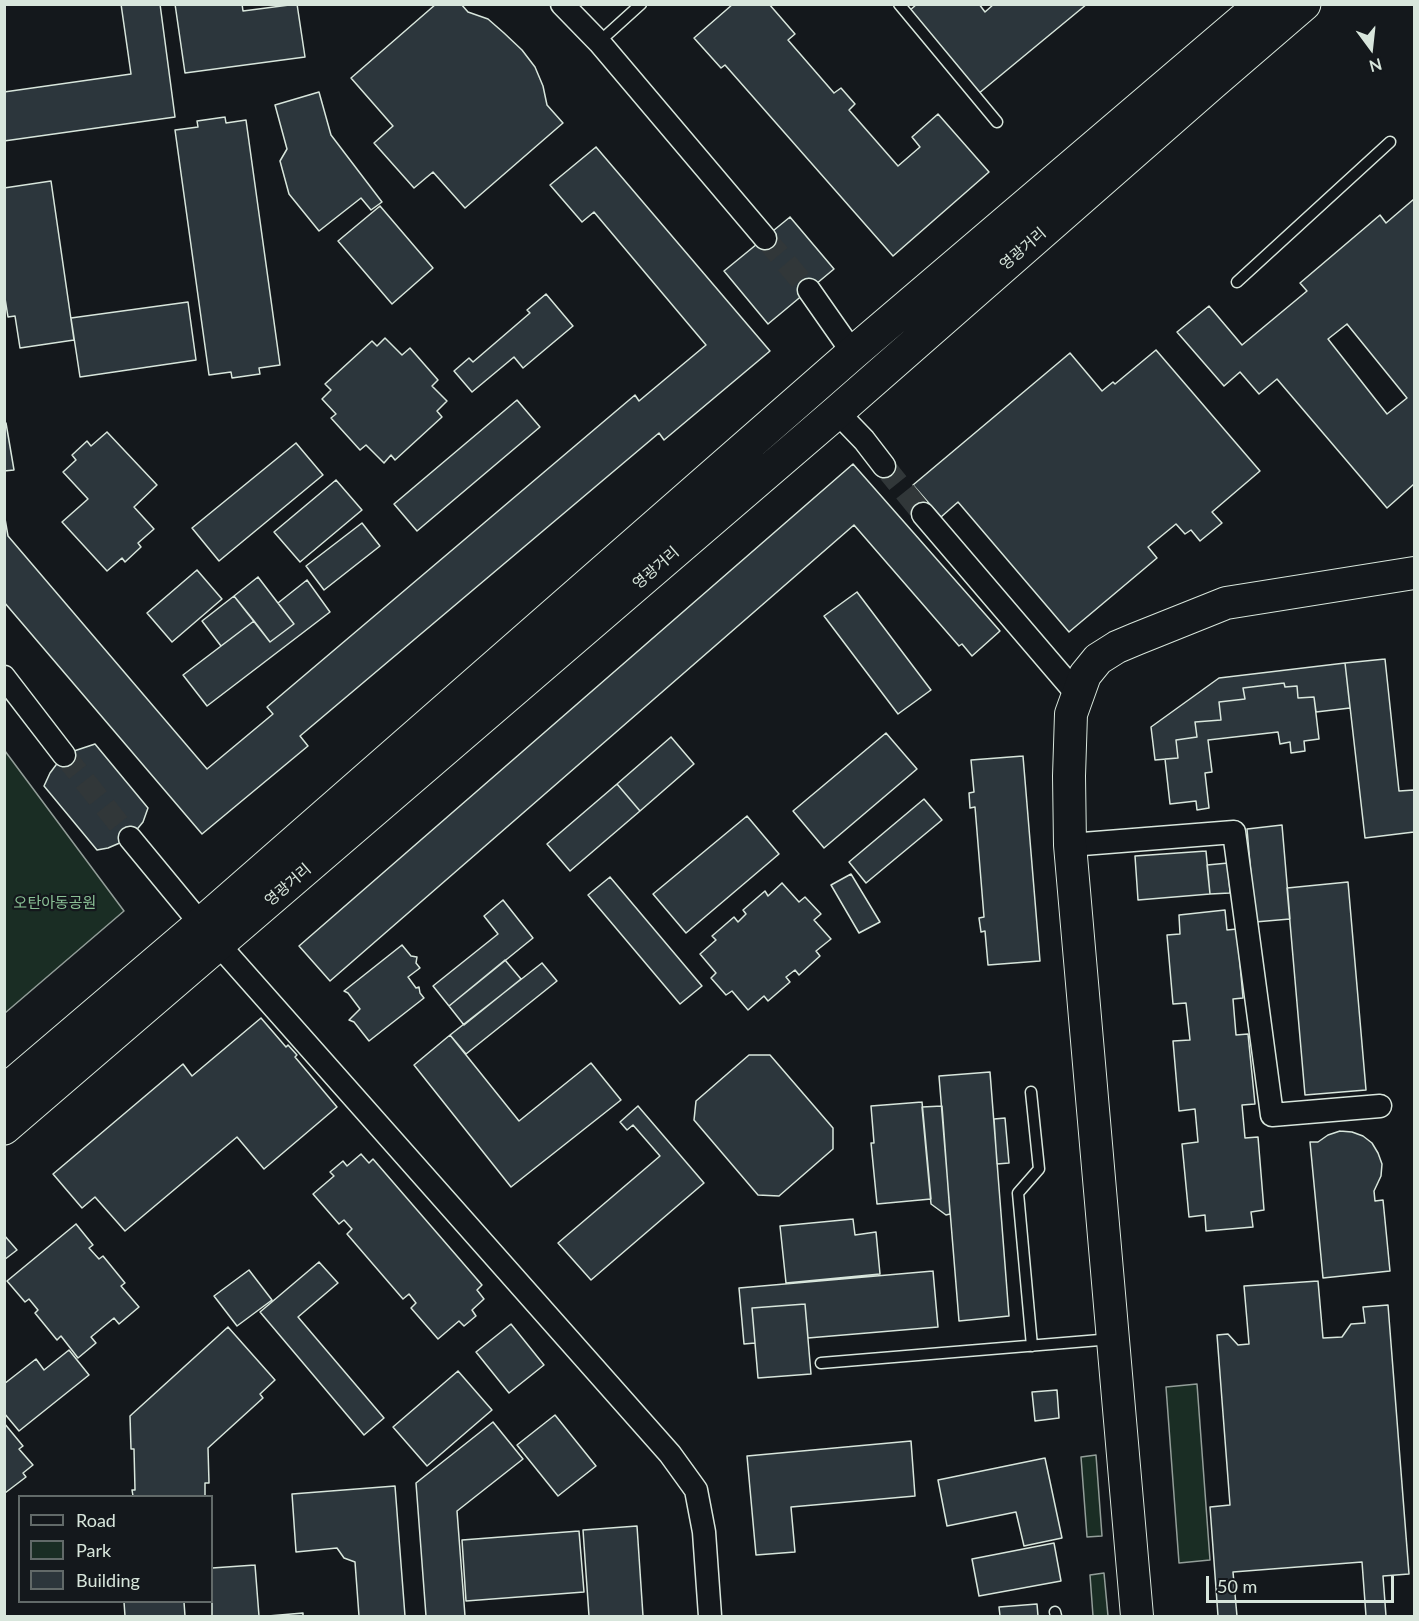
<!DOCTYPE html>
<meta charset="utf-8">
<style>
body{margin:0}
#map{position:relative;width:1419px;height:1621px;overflow:hidden;background:#14181c;font-family:Lato,sans-serif}
canvas{display:block}
.frame{position:absolute;inset:0;border:6px solid #d8e6dc;pointer-events:none}
.legend{position:absolute;left:18px;top:1495px;width:195px;height:108px;box-sizing:border-box;background:#14181c;border:2px solid #626a69;margin:0;padding:8px 10px;list-style:none;font-size:18px;color:#d8e6dc}
.legend li{display:flex;align-items:center;gap:12px;height:30px}
.legend b{width:30px;border:2px solid #626a69}
.north{position:absolute;left:1341px;top:18px;width:60px;height:60px;-webkit-text-stroke:4px #14181c;paint-order:stroke;rotate:165deg;font-size:16px;font-weight:700;line-height:24px;text-align:center;color:#d8e6dc}
.north::after{content:'';display:block;margin:auto;width:21px;height:27px;background:#d8e6dc;clip-path:polygon(50% 0,100% 100%,50% 72%,0 100%)}
.scale{position:absolute;left:1206px;top:1576px;width:188px;height:27px;box-sizing:border-box;border:3px solid #d8e6dc;border-top:0;padding-left:8px;font-size:18px;line-height:21px;white-space:nowrap;color:#d8e6dc;-webkit-text-stroke:4px #14181c;paint-order:stroke}
</style>
<div id="map">
<canvas width="1419" height="1621"></canvas>
<div class="frame"></div>
<ul class="legend">
<li><b style="height:8px;background:#14181c"></b>Road</li>
<li><b style="height:16px;background:#1a2d24"></b>Park</li>
<li><b style="height:16px;background:#2c363c"></b>Building</li>
</ul>
<div class="north">N</div>
<div class="scale">50 m</div>
</div>
<script>
const ctx = document.querySelector('canvas').getContext('2d');
ctx.lineJoin = 'round';
function paint(path, color) { ctx.fillStyle = color; ctx.fill(path, 'evenodd'); }
const toPath = rows => new Path2D(rows.map(r => 'M' + r).join(''));
function strokePath(path, color, width, dash) { ctx.strokeStyle = color; ctx.lineWidth = width; ctx.lineCap = dash ? 'butt' : 'round'; ctx.setLineDash(dash || []); ctx.stroke(path); }
function write(font, color, halo, rows, align = 'center') {
  ctx.font = font + ' Lato,"Noto Sans KR",sans-serif'; ctx.lineWidth = 4.5; ctx.setLineDash([]); ctx.textBaseline = 'middle'; ctx.strokeStyle = halo; ctx.fillStyle = color; for (const [text, x, y, turn = 0] of rows) {
    ctx.save(); ctx.translate(x, y); ctx.rotate((+turn || 0) * Math.PI / 180); ctx.textAlign = isNaN(turn) ? turn : align; if (halo) ctx.strokeText(text, 0, 0); ctx.fillText(text, 0, 0); ctx.restore();
  }
}
const green = toPath([
 [5,751,124,911,5,1013,4,1013,5,751],
 [1197,1384,1210,1560,1179,1563,1166,1387,1197,1384],
 [1096,1455,1102,1536,1087,1537,1081,1457,1096,1455],
 [1104,1573,1108,1616,1093,1616,1090,1575,1104,1573]
]);
const building = toPath([
 [121,4,160,4,175,117,4,141,4,92,131,74,121,4],
 [175,4,242,4,243,11,297,4,305,57,185,73,175,4],
 [436,4,461,4,468,12,488,19,504,33,522,50,535,67,543,86,547,105,563,123,465,208,433,172,414,188,374,143,393,126,351,78,436,4],
 [733,4,769,4,795,34,788,40,834,93,841,88,855,104,849,110,898,166,920,147,912,137,938,114,989,172,893,256,725,65,721,68,694,38,733,4],
 [917,4,979,4,985,12,994,4,1087,4,978,94,909,11,917,4],
 [319,92,331,135,382,202,371,210,361,198,319,231,289,194,280,161,287,149,275,105,319,92],
 [225,117,226,123,246,120,280,365,259,368,260,374,232,378,231,372,209,375,175,130,198,127,197,121,225,117],
 [596,147,770,351,664,440,659,433,300,736,308,746,202,834,4,602,4,513,8,536,207,769,273,714,267,707,635,395,639,401,706,345,594,212,582,222,550,185,596,147],
 [51,181,74,340,20,348,15,316,8,317,4,292,4,188,51,181],
 [1414,199,1414,484,1387,508,1277,379,1259,394,1240,372,1224,386,1177,332,1209,306,1242,345,1307,291,1300,283,1380,215,1386,223,1414,199],
 [1347,324,1407,398,1387,414,1328,339,1347,324],
 [380,206,433,268,392,304,338,241,380,206],
 [790,217,834,269,768,324,724,271,790,217],
 [546,294,573,326,523,368,514,357,472,392,454,371,469,358,473,362,530,313,527,310,546,294],
 [188,302,196,360,80,377,71,318,188,302],
 [385,338,402,355,410,348,438,380,432,386,447,401,437,411,442,417,395,460,391,455,384,463,366,445,360,450,331,418,336,414,322,399,331,390,325,384,372,341,377,346,385,338],
 [1156,350,1260,471,1212,512,1222,523,1200,541,1191,530,1185,534,1176,524,1148,547,1157,558,1069,632,958,502,941,517,913,485,1070,353,1102,391,1113,382,1115,384,1156,350],
 [517,400,540,427,417,531,394,504,517,400],
 [4,423,6,423,14,470,4,471,4,423],
 [107,432,157,485,134,507,154,529,138,543,141,547,125,562,122,558,107,571,62,522,88,499,63,472,76,460,72,455,87,441,91,446,107,432],
 [296,443,323,475,219,561,192,528,296,443],
 [853,464,1000,631,972,656,962,644,959,646,854,525,330,981,299,946,853,464],
 [336,480,362,510,300,562,274,532,336,480],
 [362,523,380,546,324,590,306,566,362,523],
 [197,570,222,599,172,642,147,613,197,570],
 [258,577,294,624,270,642,234,596,258,577],
 [307,580,330,612,207,706,183,675,254,621,270,642,294,624,278,603,307,580],
 [857,592,931,690,898,714,824,616,857,592],
 [234,596,254,621,221,646,202,621,234,596],
 [1385,659,1399,791,1414,790,1414,832,1365,838,1345,663,1385,659],
 [1345,663,1350,708,1316,712,1314,697,1298,698,1297,686,1285,687,1284,683,1243,688,1245,699,1219,702,1221,720,1195,722,1197,737,1176,740,1178,758,1155,760,1151,727,1219,678,1345,663],
 [1284,683,1285,687,1297,686,1298,698,1314,697,1319,739,1304,741,1305,751,1291,753,1290,742,1280,744,1278,732,1208,740,1212,772,1205,773,1209,808,1197,810,1196,801,1170,804,1165,759,1178,758,1176,740,1197,737,1195,722,1221,720,1219,702,1245,699,1243,688,1284,683],
 [886,733,917,769,824,848,793,811,886,733],
 [671,737,694,764,640,811,617,784,671,737],
 [95,744,148,808,143,822,134,833,122,842,108,848,97,850,44,786,50,773,59,761,71,752,95,744],
 [1023,756,1040,961,988,965,985,931,981,932,979,918,984,917,975,807,970,808,969,793,974,792,971,760,1023,756],
 [617,784,640,811,570,871,547,844,617,784],
 [924,799,942,820,866,883,849,862,924,799],
 [747,816,779,854,686,933,653,894,747,816],
 [1282,825,1290,919,1255,922,1247,829,1282,825],
 [1206,851,1210,894,1138,900,1135,856,1206,851],
 [1228,863,1230,893,1210,894,1207,865,1228,863],
 [851,874,880,922,859,933,831,885,851,874],
 [610,877,702,986,680,1004,588,895,610,877],
 [1348,882,1366,1090,1305,1095,1287,888,1348,882],
 [782,883,799,902,805,897,821,914,814,920,831,939,816,951,820,956,799,975,795,970,786,977,790,982,768,1001,764,996,748,1010,732,991,726,995,711,978,716,973,700,954,716,940,712,936,734,917,738,922,746,914,743,910,765,891,768,896,782,883],
 [503,900,533,938,449,1006,433,986,498,934,484,916,503,900],
 [1225,910,1227,930,1237,929,1243,998,1233,999,1236,1035,1248,1034,1255,1104,1242,1105,1245,1138,1258,1137,1264,1210,1251,1212,1253,1227,1206,1231,1205,1215,1189,1217,1182,1144,1198,1142,1195,1109,1179,1111,1173,1041,1190,1040,1186,1003,1173,1004,1167,935,1180,934,1179,915,1225,910],
 [402,945,411,956,417,957,416,963,420,968,408,977,416,988,419,987,420,993,424,998,369,1041,354,1022,349,1020,360,1009,348,993,344,991,402,945],
 [505,960,521,979,464,1025,449,1006,505,960],
 [542,963,557,981,466,1054,450,1035,542,963],
 [261,1018,286,1047,288,1045,297,1055,295,1057,337,1107,264,1169,237,1137,125,1231,95,1197,82,1208,53,1174,183,1064,192,1076,261,1018],
 [450,1035,519,1121,591,1063,621,1100,511,1187,414,1065,450,1035],
 [749,1055,770,1055,833,1128,833,1149,779,1196,758,1195,694,1120,696,1101,749,1055],
 [990,1072,1009,1316,959,1321,939,1076,990,1072],
 [922,1102,931,1199,877,1204,871,1143,874,1143,871,1106,922,1102],
 [638,1106,704,1183,591,1280,558,1243,660,1156,633,1125,627,1130,620,1122,638,1106],
 [942,1106,950,1214,946,1215,931,1204,922,1107,942,1106],
 [1005,1118,1009,1163,997,1164,994,1119,1005,1118],
 [1340,1131,1352,1132,1363,1136,1372,1143,1378,1153,1382,1164,1381,1176,1374,1191,1375,1201,1383,1200,1390,1271,1323,1278,1310,1142,1318,1142,1328,1135,1340,1131],
 [361,1154,369,1163,373,1159,482,1285,477,1290,484,1299,472,1310,476,1316,464,1326,459,1321,438,1339,411,1308,416,1303,409,1294,403,1299,347,1234,352,1229,344,1220,339,1224,313,1194,334,1176,330,1172,343,1161,347,1166,361,1154],
 [853,1219,855,1235,876,1232,880,1274,786,1283,780,1226,853,1219],
 [76,1224,93,1245,89,1248,99,1259,103,1256,125,1283,121,1286,139,1307,119,1324,114,1318,91,1337,96,1343,78,1358,61,1336,57,1340,35,1313,38,1310,29,1299,25,1302,7,1281,76,1224],
 [4,1235,17,1250,4,1260,4,1235],
 [319,1262,338,1283,298,1317,384,1418,364,1435,260,1312,319,1262],
 [249,1270,272,1300,237,1326,214,1296,249,1270],
 [933,1271,938,1327,808,1338,805,1304,752,1308,755,1343,744,1344,739,1288,933,1271],
 [1318,1281,1323,1338,1342,1337,1351,1324,1365,1323,1363,1307,1388,1305,1409,1574,1383,1576,1386,1616,1366,1616,1362,1562,1233,1572,1237,1616,1218,1616,1210,1507,1230,1505,1217,1335,1228,1334,1238,1345,1249,1344,1244,1286,1318,1281],
 [805,1304,811,1374,758,1378,752,1308,805,1304],
 [511,1324,544,1365,509,1393,476,1352,511,1324],
 [228,1327,275,1380,260,1394,263,1398,208,1448,209,1483,205,1483,205,1496,133,1496,132,1490,135,1490,134,1449,131,1449,130,1416,228,1327],
 [69,1350,89,1375,19,1431,4,1413,4,1384,36,1359,44,1370,69,1350],
 [458,1371,492,1410,427,1466,393,1427,458,1371],
 [1057,1390,1059,1418,1035,1421,1032,1392,1057,1390],
 [555,1415,596,1466,558,1496,517,1445,555,1415],
 [493,1422,523,1459,457,1511,465,1616,426,1616,416,1483,493,1422],
 [4,1423,23,1446,19,1449,33,1465,23,1473,26,1477,5,1493,4,1423],
 [911,1441,915,1496,791,1507,795,1552,756,1555,747,1456,911,1441],
 [1045,1458,1062,1538,1024,1546,1016,1512,947,1526,938,1480,1045,1458],
 [395,1486,405,1616,359,1616,355,1562,344,1558,337,1548,296,1552,292,1494,395,1486],
 [637,1526,643,1616,589,1616,583,1530,637,1526],
 [579,1531,584,1592,466,1601,462,1540,579,1531],
 [1054,1543,1061,1581,979,1596,972,1559,1054,1543],
 [255,1565,259,1616,212,1616,212,1568,255,1565],
 [124,1602,184,1602,185,1616,125,1616,124,1602],
 [1037,1604,1038,1616,1000,1616,999,1607,1037,1604],
 [303,1613,303,1616,268,1616,303,1613]
]);
const streetTunnel = toPath([
 [765,238,809,290],
 [884,466,923,514],
 [64,755,130,838]
]);
const lane = toPath([
 [899,4,997,122],
 [599,42,641,4],
 [1237,282,1390,142],
 [1031,1092,1039,1169,1018,1193,1032,1346],
 [821,1363,1112,1339],
 [1055,1612,1056,1616]
]);
const street = toPath([
 [562,4,599,42,765,238],
 [809,290,853,353],
 [837,412,864,440,884,466],
 [923,514,1077,694],
 [4,677,64,755],
 [130,838,201,924],
 [1070,845,1234,832,1272,1115,1380,1106],
 [219,945,670,1454,696,1490,704,1532,710,1616]
]);
const secondary = toPath([
 [1137,1616,1070,845,1069,776,1071,714,1085,675,1098,659,1117,647,1136,639,1226,603,1414,573]
]);
const primary = toPath([
 [4,1092,201,924,853,353,1262,4],
 [4,1128,837,412,1211,84,1304,4]
]);
const streetNames = [
 ["영광거리",1023,249,-41],
 ["영광거리",656,568,-41],
 ["영광거리",288,885,-41]
];
const parkNames = [
 ["오탄아동공원",55,903]
];
paint(green, '#1a2d24');
strokePath(green, '#939e99', 1.5);
paint(building, '#2c363c');
strokePath(building, '#d8e6dc', 1.5);
strokePath(streetTunnel, '#313739', 22, [22, 11]);
strokePath(lane, '#d8e6dc', 13);
strokePath(street, '#d8e6dc', 25);
strokePath(secondary, '#d8e6dc', 34);
strokePath(primary, '#d8e6dc', 35);
strokePath(lane, '#14181c', 10);
strokePath(street, '#14181c', 22);
strokePath(secondary, '#14181c', 32);
strokePath(primary, '#14181c', 33);
write('15px', '#d8e6dc', '#14181c', streetNames);
write('15px', '#8ac095', '#14181c', parkNames);
</script>
